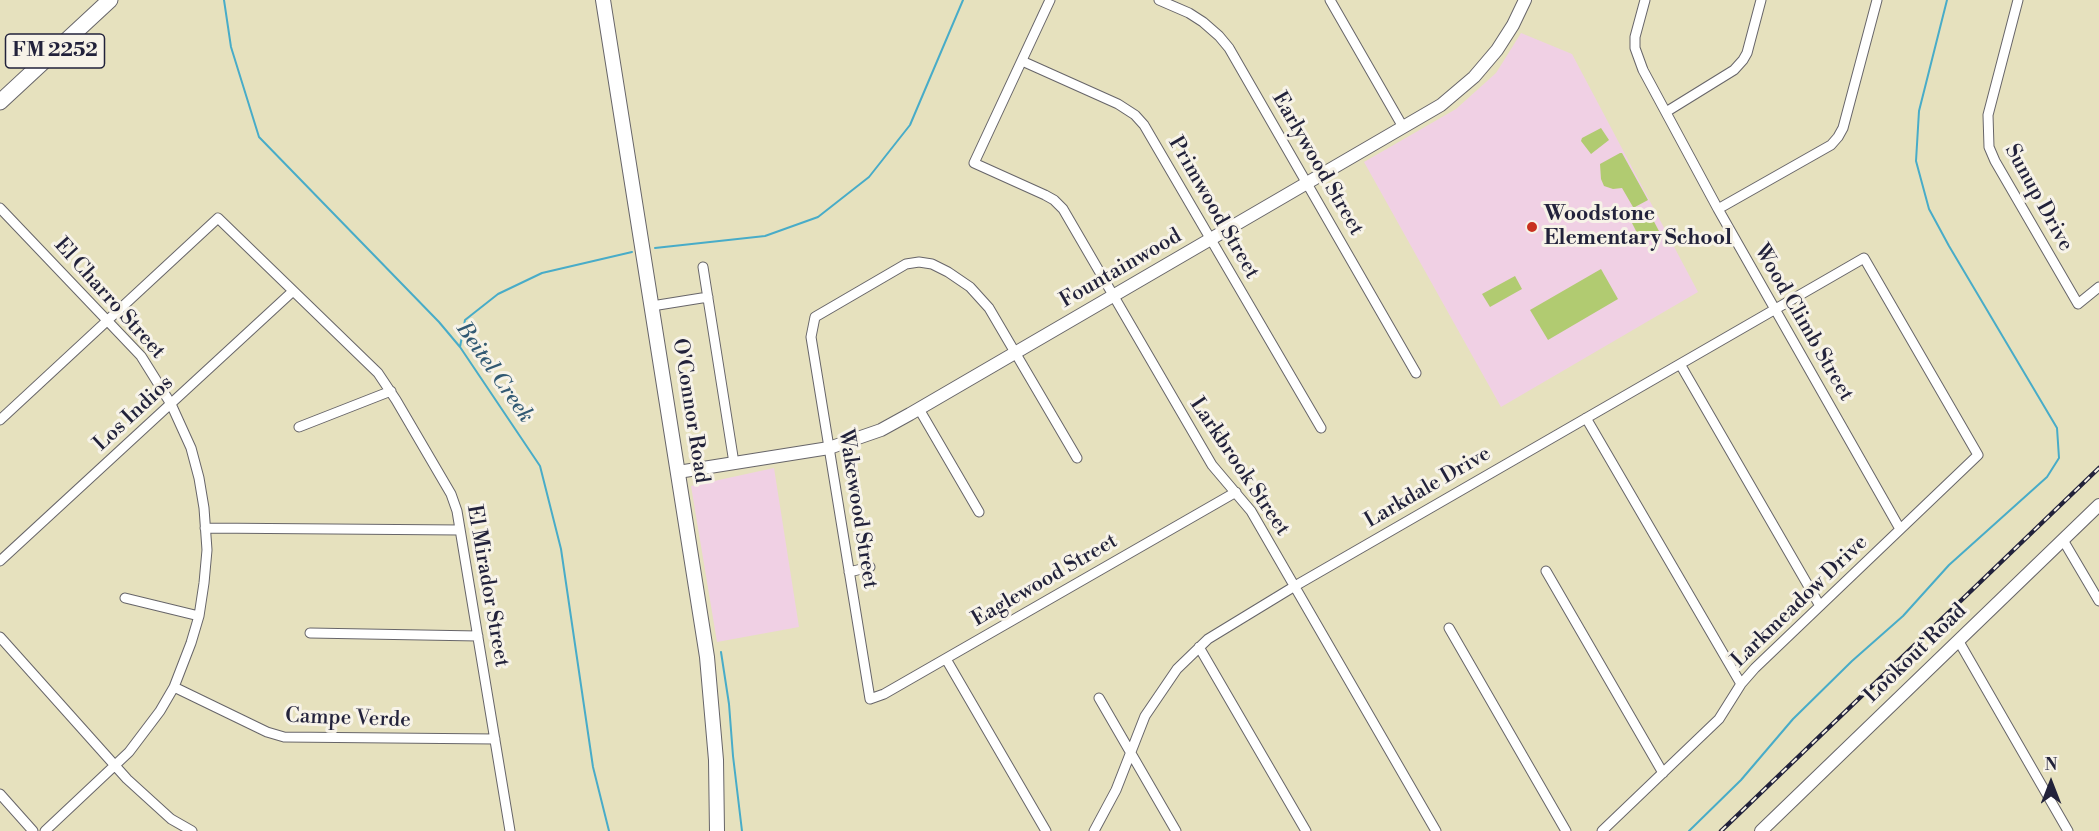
<!DOCTYPE html>
<style>
body{margin:0}
#map{position:relative;width:2099px;height:831px;overflow:hidden;background:#e6e1be;font-family:"Libre Bodoni",serif}
canvas{display:block}
.north{position:absolute;left:2021px;top:753px;width:60px;height:60px;-webkit-text-stroke:4px #f7f3e8;paint-order:stroke;rotate:0deg;font-size:16px;font-weight:700;line-height:24px;text-align:center;color:#22223b}
.north::after{content:'';display:block;margin:auto;width:21px;height:27px;background:#22223b;clip-path:polygon(50% 0,100% 100%,50% 72%,0 100%)}
</style>
<div id="map">
<canvas width="2099" height="831"></canvas>
<div class="north">N</div>
</div>
<script>
const ctx = document.querySelector('canvas').getContext('2d');
ctx.lineJoin = 'round';
function paint(path, color) { ctx.fillStyle = color; ctx.fill(path, 'evenodd'); }
const toPath = rows => new Path2D(rows.map(r => 'M' + r).join(''));
function strokePath(path, color, width, dash) { ctx.strokeStyle = color; ctx.lineWidth = width; ctx.lineCap = dash ? 'butt' : 'round'; ctx.setLineDash(dash || []); ctx.stroke(path); }
function write(font, color, halo, rows, align = 'center') {
  ctx.font = font + ' "Libre Bodoni",serif'; ctx.lineWidth = 6; ctx.setLineDash([]); ctx.textBaseline = 'middle'; ctx.strokeStyle = halo; ctx.fillStyle = color; for (const [text, x, y, turn = 0] of rows) {
    ctx.save(); ctx.translate(x, y); ctx.rotate((+turn || 0) * Math.PI / 180); ctx.textAlign = isNaN(turn) ? turn : align; if (halo) ctx.strokeText(text, 0, 0); ctx.fillText(text, 0, 0); ctx.restore();
  }
}
const built = toPath([
 [1521,33,1572,54,1698,292,1501,407,1364,162,1456,109,1496,73],
 [774,468,799,627,717,642,691,486]
]);
const green = toPath([
 [1601,128,1609,140,1591,154,1581,141,1582,138],
 [1620,153,1622,153,1648,200,1635,207,1633,207,1622,188,1613,189,1604,186,1601,179,1600,164],
 [1650,214,1660,233,1642,243,1632,223],
 [1601,269,1618,299,1548,340,1530,310],
 [1515,276,1522,289,1490,307,1482,294]
]);
const stream = toPath([
 [224,0,231,47,259,137,439,322,460,347,540,466,561,549,593,767,609,831],
 [655,248,765,236,818,217,869,177,910,125,963,0],
 [460,347,465,320,498,294,542,273,632,252],
 [721,652,729,704,733,756,742,831],
 [1689,831,1741,780,1793,719,1852,661,1903,616,1949,565,2047,477,2059,458,2057,428,1949,246,1929,209,1916,161,1919,111,1947,0]
]);
const minor = toPath([
 [1050,0,974,163,1045,195,1054,200,1063,209,1212,465,1251,511,1436,831],
 [1159,0,1189,13,1203,22,1219,36,1229,48,1416,373],
 [1330,0,1403,127],
 [1645,0,1635,37,1635,48,1643,70,1718,209,1900,529],
 [2018,0,1988,115,1989,147,1995,161,2078,304,2099,287],
 [1022,61,1118,104,1135,115,1144,125,1321,428],
 [1666,112,1734,70,1743,60,1747,53,1761,0],
 [0,208,141,356,171,404,191,448,199,478,204,508,207,550,204,583,199,616,191,643,174,687,160,711,129,752,45,831],
 [1718,209,1831,145,1838,137,1843,128,1877,0],
 [703,267,734,463],
 [652,306,708,297],
 [1680,364,1820,606],
 [919,409,979,512],
 [1586,418,1741,684],
 [0,420,218,218,378,373,396,400,451,494,457,511,510,831],
 [299,427,391,391],
 [1077,458,989,308,970,287,948,272,932,264,919,262,906,264,815,317,811,337,870,699,884,694,1236,492],
 [205,528,460,530],
 [2063,540,2099,601],
 [0,561,292,292],
 [1546,571,1663,773],
 [849,572,870,567],
 [125,598,199,616],
 [1449,628,1566,831],
 [310,633,478,636],
 [0,637,127,779,171,819,192,831],
 [1958,640,2068,831],
 [1199,647,1306,831],
 [946,659,1046,831],
 [174,687,267,732,284,737,495,739],
 [1099,698,1176,831],
 [0,794,33,831],
 [1094,831,1116,790,1145,716,1177,669,1208,639,1295,586,1864,258,1978,455,1755,668,1741,684,1719,719,1602,831]
]);
const tertiary = toPath([
 [678,472,829,448,881,430,910,414,1441,105,1474,77,1497,50,1513,25,1525,0],
 [1761,831,2099,505]
]);
const secondary = toPath([
 [603,0,707,657,716,760,717,831]
]);
const primary = toPath([
 [0,102,110,0]
]);
const rail = toPath([
 [1721,831,2099,468]
]);
const markers = [
 [1532,227,6,"#c8321e"]
];
const shields = [
 [55,51,99]
];
const shieldNames = [
 ["FM 2252",55,51]
];
const streetNames = [
 ["Earlywood Street",1317,164,60],
 ["Sunup Drive",2038,198,61],
 ["Primwood Street",1213,208,60],
 ["Fountainwood",1121,269,-30],
 ["El Charro Street",109,299,48],
 ["Wood Climb Street",1803,323,60],
 ["O'Connor Road",690,411,81],
 ["Los Indios",134,414,-43],
 ["Larkbrook Street",1239,467,56],
 ["Larkdale Drive",1428,488,-30],
 ["Wakewood Street",857,509,81],
 ["Eaglewood Street",1045,581,-30],
 ["El Mirador Street",487,586,80],
 ["Larkmeadow Drive",1800,602,-44],
 ["Lookout Road",1916,654,-44],
 ["Campe Verde",348,719,2]
];
const poiNames = [
 ["Woodstone",1544,215],
 ["Elementary School",1544,239]
];
const waterNames = [
 ["Beitel Creek",494,373,55]
];
paint(built, '#f0d0e4');
paint(green, '#b1cb71');
strokePath(stream, '#48acc8', 2);
strokePath(minor, '#676569', 11);
strokePath(tertiary, '#676569', 14);
strokePath(secondary, '#676569', 16);
strokePath(primary, '#676569', 17);
strokePath(minor, '#fff', 9);
strokePath(tertiary, '#fff', 12);
strokePath(secondary, '#fff', 14);
strokePath(primary, '#fff', 15);
strokePath(rail, '#22223b', 4.5);
strokePath(rail, '#f7f3e8', 2, [7]);
for (const [x, y, r, color] of markers) { const dot = new Path2D(); dot.arc(x, y, r, 0, 2 * Math.PI); ctx.fillStyle = color; ctx.fill(dot); strokePath(dot, '#f7f3e8', 2); }
for (const [x, y, w] of shields) { const box = new Path2D(); box.roundRect(x - w / 2, y - 17, w, 34, 4.5); ctx.fillStyle = '#f7f3e8'; ctx.fill(box); strokePath(box, '#22223b', 1.5); }
write('bold 20px', '#22223b', null, shieldNames);
write('21px', '#22223b', '#f7f3e8', streetNames);
write('bold 21px', '#22223b', '#f7f3e8', poiNames, 'left');
write('italic 22px', '#315973', '#f7f3e8', waterNames);
</script>
